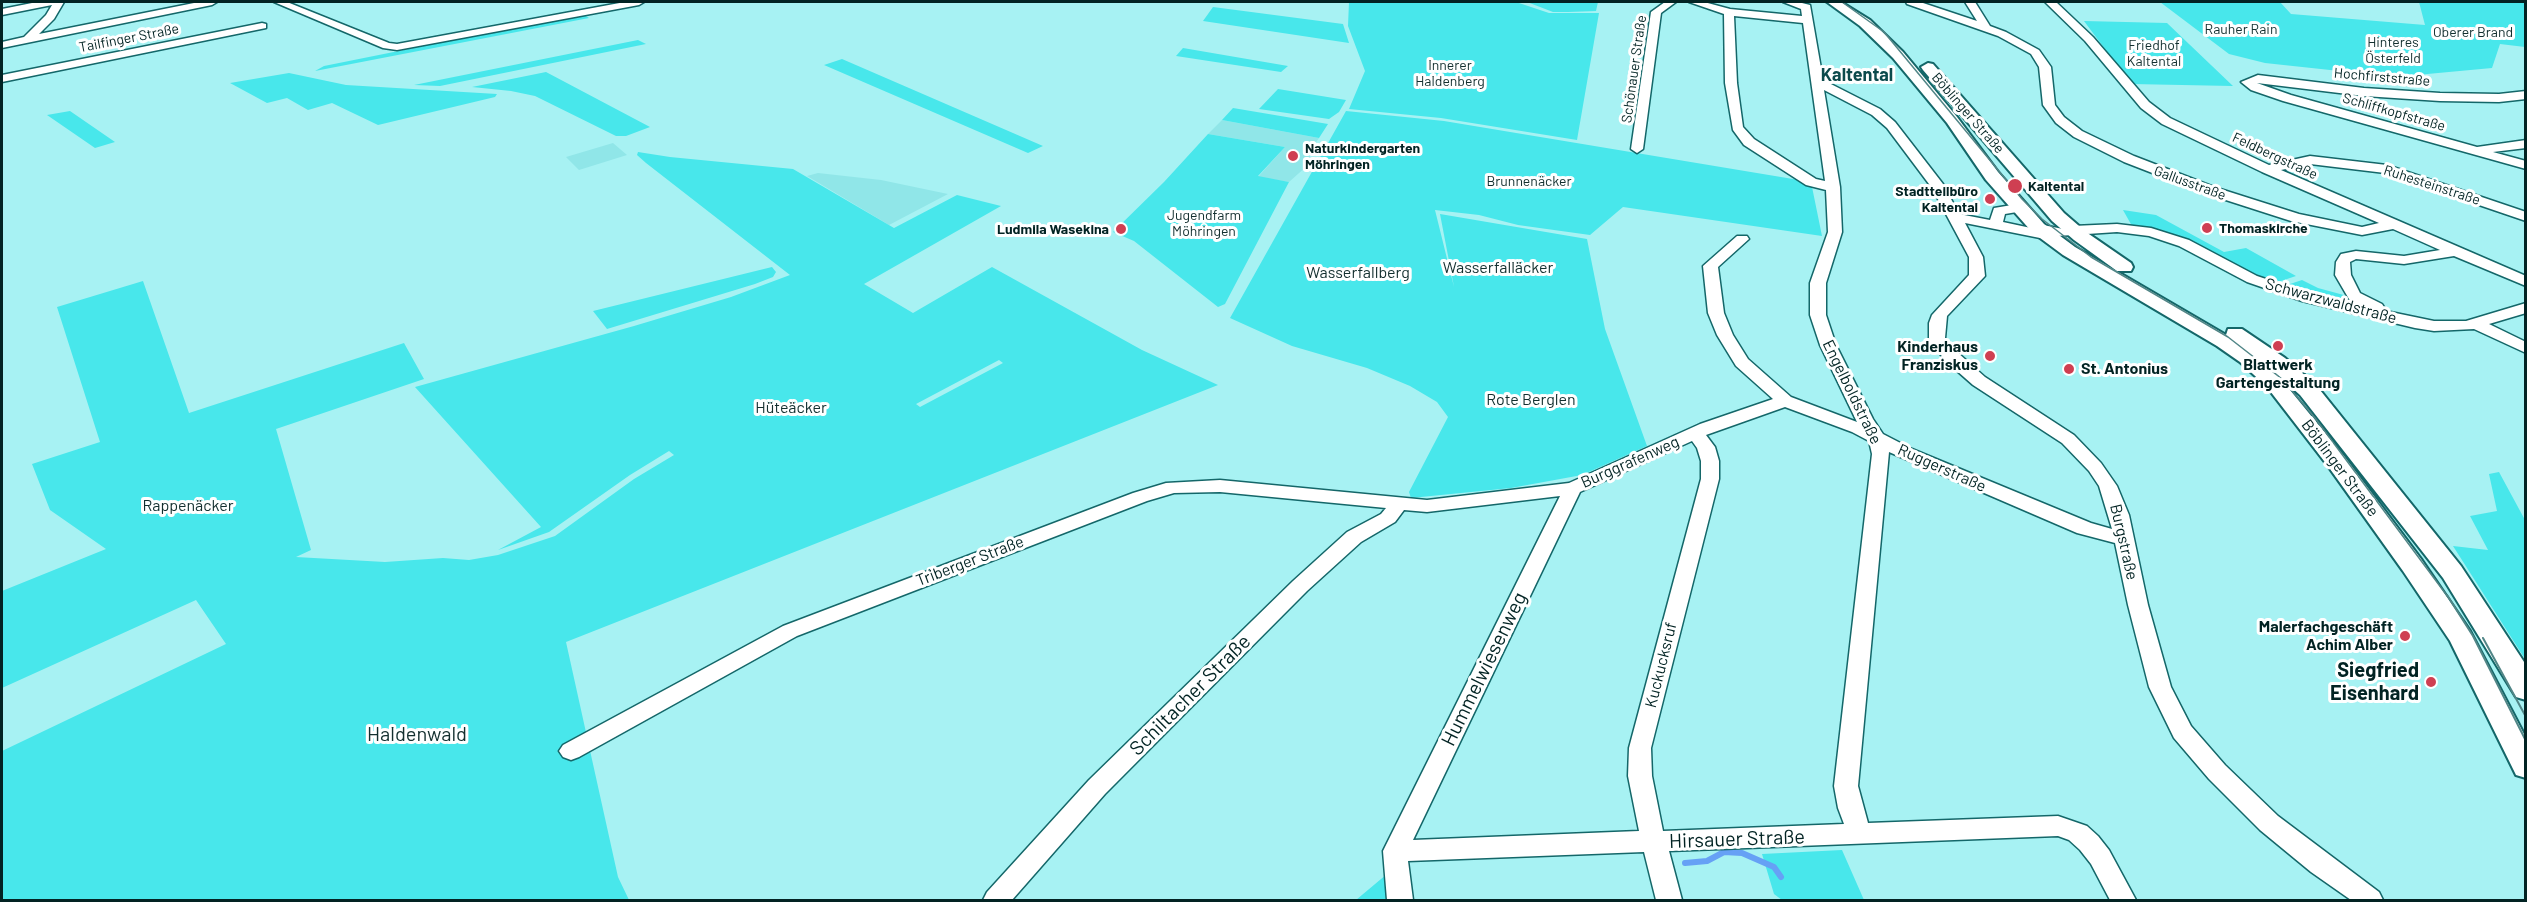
<!DOCTYPE html>
<meta charset="utf-8">
<style>
body{margin:0}
#map{position:relative;width:2527px;height:902px;overflow:hidden;background:#a7f2f3;font-family:Barlow,sans-serif}
canvas{display:block}
.frame{position:absolute;inset:0;border:3px solid #022323;pointer-events:none}
</style>
<div id="map">
<canvas width="2527" height="902"></canvas>
<div class="frame"></div>
</div>
<script>
const ctx = document.querySelector('canvas').getContext('2d');
ctx.lineJoin = 'round';
function paint(path, color) { ctx.fillStyle = color; ctx.fill(path, 'evenodd'); }
const toPath = rows => new Path2D(rows.map(r => 'M' + r).join(''));
function strokePath(path, color, width, dash) { ctx.strokeStyle = color; ctx.lineWidth = width; ctx.lineCap = dash ? 'butt' : 'round'; ctx.setLineDash(dash || []); ctx.stroke(path); }
function write(font, color, halo, rows, align = 'center') {
  ctx.font = font + ' Barlow,sans-serif'; ctx.lineWidth = 6; ctx.setLineDash([]); ctx.textBaseline = 'middle'; ctx.strokeStyle = halo; ctx.fillStyle = color; for (const [text, x, y, turn = 0] of rows) {
    ctx.save(); ctx.translate(x, y); ctx.rotate((+turn || 0) * Math.PI / 180); ctx.textAlign = isNaN(turn) ? turn : align; if (halo) ctx.strokeText(text, 0, 0); ctx.fillText(text, 0, 0); ctx.restore();
  }
}
const built = toPath([
 [1222,120,1319,138,1312,148,1308,165,1289,182,1258,177,1285,147,1208,134],
 [613,143,627,155,579,170,566,157],
 [818,173,881,180,948,194,889,225,807,176]
]);
const green = toPath([
 [1349,2,1516,2,1549,13,1599,13,1577,140,1441,118,1349,109,1365,71,1348,26],
 [1527,2,1598,2,1596,11,1568,12,1553,12],
 [2160,2,2280,2,2291,14,2425,25,2419,2,2525,2,2525,47,2500,44,2492,68,2395,77,2265,63,2229,54],
 [1213,7,1343,24,1349,43,1203,21],
 [583,14,589,18,315,71,324,66],
 [2084,21,2167,23,2233,86,2131,84],
 [638,40,646,44,440,86,414,85],
 [1183,48,1288,66,1281,72,1176,56],
 [842,59,1043,146,1028,153,824,65],
 [546,72,650,127,626,136,616,136,535,96,511,91,472,87],
 [289,73,346,85,497,94,495,97,378,125,332,103,308,110,287,98,267,103,230,83],
 [1278,89,1346,100,1339,112,1329,119,1259,109],
 [1233,108,1328,124,1319,138,1222,120],
 [70,111,115,142,95,148,47,115],
 [1346,111,1444,121,1811,182,1822,236,1623,207,1590,235,1518,225,1479,215,1435,210,1454,287,1440,214,1587,239,1605,329,1647,446,1582,475,1511,488,1411,498,1409,492,1448,417,1437,402,1410,386,1367,368,1292,346,1230,318],
 [1208,134,1285,147,1258,176,1289,182,1225,304,1218,307,1134,241,1113,232,1164,182],
 [638,152,670,157,793,169,894,228,957,195,1001,206,864,284,913,313,992,267,1142,350,1218,385,566,642,618,877,629,900,2,900,2,751,226,644,196,600,2,688,2,591,106,549,50,510,32,464,100,442,57,307,143,281,189,413,404,343,424,379,276,429,311,550,296,557,385,562,443,558,469,560,498,555,555,536,634,479,674,455,669,451,630,475,549,532,498,550,541,527,415,387,634,326,731,297,790,275,646,163,637,155],
 [999,360,1003,363,920,407,916,404],
 [2123,210,2156,215,2224,252,2246,248,2296,276,2272,284,2188,241,2167,233,2132,226],
 [772,267,776,272,773,277,755,284,607,329,593,311],
 [2302,280,2318,288,2351,297,2384,312,2308,295,2287,285],
 [2499,472,2525,520,2525,659,2453,546,2488,550,2470,516,2497,511,2489,474],
 [1842,850,1864,900,1782,900,1774,894,1762,854],
 [1387,874,1389,900,1356,900]
]);
const stream = toPath([
 [1685,863,1707,861,1724,852,1742,853,1774,867,1781,877]
]);
const minor = toPath([
 [37,2,64,2,54,19,39,34,199,2,217,2,212,5,2,48,2,42,24,37,46,15,52,5,2,15,2,9,37,2],
 [274,2,287,2,389,43,397,44,625,2,644,2,639,5,397,50,383,48,274,2],
 [1665,2,1676,2,1661,13,1643,149,1637,153,1631,149,1651,12,1665,2],
 [1689,2,1704,2,1730,9,1802,16,1801,9,1783,2,1798,2,1810,5,1823,80,1880,109,1895,122,1943,184,1959,214,1990,220,1994,208,2018,204,2023,205,2025,208,2023,211,2005,214,2003,222,2031,228,2038,224,2063,229,2073,226,2117,224,2151,228,2189,240,2257,276,2311,294,2362,306,2349,299,2335,275,2336,262,2341,254,2356,251,2404,256,2440,250,2393,229,2362,235,2291,221,2204,193,2124,162,2074,137,2056,123,2043,105,2039,67,2031,54,1998,36,1907,4,1906,2,1920,2,1977,21,1965,2,1975,2,1990,26,2006,32,2039,50,2051,67,2055,105,2064,117,2082,131,2134,156,2214,187,2299,214,2362,227,2379,223,2262,172,2162,124,2141,108,2085,41,2045,2,2056,2,2093,37,2149,102,2170,118,2269,165,2310,156,2387,165,2526,212,2526,221,2385,173,2310,164,2281,170,2526,276,2526,286,2454,256,2404,264,2356,259,2350,262,2351,275,2360,293,2382,304,2384,307,2381,310,2434,321,2466,321,2526,303,2526,313,2489,324,2526,342,2526,353,2474,329,2434,331,2415,328,2302,301,2247,282,2179,246,2149,236,2117,232,2057,236,2050,240,1965,223,1983,257,1985,276,1947,316,1945,338,1948,344,1985,377,2074,435,2101,463,2117,486,2129,515,2148,605,2171,687,2191,726,2225,765,2278,816,2379,892,2383,900,2351,900,2311,872,2260,830,2209,779,2174,738,2149,687,2128,605,2115,543,2077,533,1889,452,1858,786,1868,823,2058,816,2087,826,2098,836,2109,850,2136,900,2110,900,2091,864,2080,850,2069,840,2058,836,1669,851,1682,900,1656,900,1644,852,1408,861,1413,900,1387,900,1383,851,1560,496,1427,512,1404,510,1395,522,1361,542,1307,591,1105,794,1012,900,983,900,987,892,1089,780,1293,581,1347,532,1381,514,1386,508,1220,492,1174,493,1147,501,797,636,579,757,571,760,563,757,559,751,563,745,783,626,1133,493,1166,483,1220,480,1427,500,1569,483,1700,424,1773,399,1736,366,1717,335,1708,313,1703,266,1737,236,1747,236,1749,239,1718,267,1724,313,1733,335,1748,359,1791,397,1857,422,1820,345,1810,315,1810,283,1828,232,1826,190,1806,185,1744,145,1733,130,1725,83,1724,14,1689,2],
 [1734,16,1803,23,1825,181,1816,179,1754,139,1743,127,1737,83,1734,16],
 [1824,90,1872,115,1887,128,1932,188,1969,257,1969,275,1932,315,1929,323,1929,338,1933,346,1948,363,1973,385,2062,443,2089,471,2099,486,2112,529,2091,523,1912,449,1883,434,1873,419,1836,345,1826,315,1826,283,1842,232,1840,187,1824,90],
 [1785,407,1852,432,1869,441,1872,454,1834,786,1838,808,1844,824,1663,831,1652,776,1651,748,1719,479,1719,461,1715,447,1706,435,1785,407],
 [1692,441,1697,448,1701,461,1701,479,1629,748,1628,776,1639,831,1413,840,1580,492,1692,441],
 [262,23,266,24,266,28,2,82,2,75,262,23],
 [2258,75,2364,88,2440,93,2499,94,2526,91,2526,99,2499,102,2440,101,2364,96,2257,83,2291,95,2477,147,2526,140,2526,148,2493,152,2526,161,2526,169,2283,101,2251,90,2241,82,2258,75]
]);
const major = toPath([
 [1827,2,1841,2,1870,20,1903,52,1957,117,1998,172,2044,224,2075,247,2226,335,2228,329,2242,329,2285,358,2316,385,2461,566,2526,665,2526,700,2516,697,2443,578,2300,395,2261,360,2281,379,2344,456,2421,559,2470,631,2526,738,2526,778,2516,775,2450,641,2403,571,2328,466,2267,387,2240,362,2217,346,2063,255,2032,232,1986,180,1947,123,1893,58,1860,26,1827,2],
 [1928,63,1933,64,2064,213,2086,232,2131,263,2133,267,2131,271,2117,271,2074,240,2052,221,1923,70,1921,67,1928,63]
]);
const tramFar1 = toPath([
 [1842,2,1884,32,2022,199,2042,219,2091,257,2228,337,2282,379,2315,418,2448,597]
]);
const tram = toPath([
 [2447,595,2473,636,2526,741],
 [2483,638,2526,717]
]);
const markers = [
 [1293,156,6,"#cf3f52"],
 [2015,186,8,"#cf3f52"],
 [1990,199,6,"#cf3f52"],
 [2207,228,6,"#cf3f52"],
 [1121,229,6,"#cf3f52"],
 [2278,346,6,"#cf3f52"],
 [1990,356,6,"#cf3f52"],
 [2069,369,6,"#cf3f52"],
 [2405,636,6,"#cf3f52"],
 [2431,682,6,"#cf3f52"]
];
const farParknames = [
 ["Rauher Rain",2241,29],
 ["Oberer Brand",2473,32],
 ["Hinteres",2393,42],
 ["Österfeld",2393,58],
 ["Friedhof",2154,45],
 ["Kaltental",2154,61],
 ["Innerer",1450,65],
 ["Haldenberg",1450,81],
 ["Brunnenäcker",1529,181],
 ["Jugendfarm",1204,215],
 ["Möhringen",1204,231]
];
const farStreetnames = [
 ["Tailfinger Straße",129,38,-11],
 ["Schönauer Straße",1634,69,-82],
 ["Hochfirststraße",2382,77,5],
 ["Schliffkopfstraße",2394,112,16],
 ["Böblinger Straße",1968,113,49],
 ["Feldbergstraße",2275,156,25],
 ["Gallusstraße",2190,183,20],
 ["Ruhesteinstraße",2432,185,18]
];
const farPoinames = [
 ["Naturkindergarten",1305,148],
 ["Möhringen",1305,164],
 ["Kaltental",2028,186],
 ["Stadtteilbüro",1978,191,"right"],
 ["Kaltental",1978,207,"right"],
 ["Thomaskirche",2219,228],
 ["Ludmila Wasekina",1109,229,"right"]
];
const parkNames = [
 ["Wasserfalläcker",1498,268],
 ["Wasserfallberg",1358,273],
 ["Rote Berglen",1531,400],
 ["Hüteäcker",791,408],
 ["Rappenäcker",188,506]
];
const streetNames = [
 ["Schwarzwaldstraße",2331,301,15],
 ["Engelboldstraße",1852,392,64],
 ["Burggrafenweg",1630,462,-24],
 ["Ruggerstraße",1942,468,24],
 ["Böblinger Straße",2340,468,53],
 ["Burgstraße",2124,542,77],
 ["Triberger Straße",970,561,-21],
 ["Kuckucksruf",1661,665,-76]
];
const poiNames = [
 ["Kinderhaus",1978,347],
 ["Franziskus",1978,365],
 ["Blattwerk",2278,365,"center"],
 ["Gartengestaltung",2278,383,"center"],
 ["St. Antonius",2081,369,"left"],
 ["Malerfachgeschäft",2393,627],
 ["Achim Alber",2393,645]
];
const farDistrictnames = [
 ["Kaltental",1857,75]
];
const nearStreetnames = [
 ["Hummelwiesenweg",1484,669,-64],
 ["Schiltacher Straße",1190,695,-45],
 ["Hirsauer Straße",1737,839,-2]
];
const nearPoinames = [
 ["Siegfried",2419,670],
 ["Eisenhard",2419,693]
];
const nearParknames = [
 ["Haldenwald",417,734]
];
paint(built, '#90e6e8');
paint(green, '#48e7eb');
strokePath(stream, '#66a1f5', 6);
strokePath(minor, '#146769', 3);
strokePath(major, '#146769', 4);
paint(minor, '#fff');
paint(major, '#fff');
strokePath(tramFar1, '#518687', 1.5);
strokePath(tram, '#518687', 2);
for (const [x, y, r, color] of markers) { const dot = new Path2D(); dot.arc(x, y, r, 0, 2 * Math.PI); ctx.fillStyle = color; ctx.fill(dot); strokePath(dot, '#fff', 2); }
write('14px', '#132f2f', '#fff', farParknames);
write('14px', '#022323', '#fff', farStreetnames);
write('bold 14px', '#022323', '#fff', farPoinames, 'left');
write('16px', '#132f2f', '#fff', parkNames);
write('16px', '#022323', '#fff', streetNames);
write('bold 16px', '#022323', '#fff', poiNames, 'right');
write('bold 18px', '#0c4a4c', '#fff', farDistrictnames);
write('20px', '#022323', '#fff', nearStreetnames);
write('bold 20px', '#022323', '#fff', nearPoinames, 'right');
write('20px', '#132f2f', '#fff', nearParknames);
</script>
